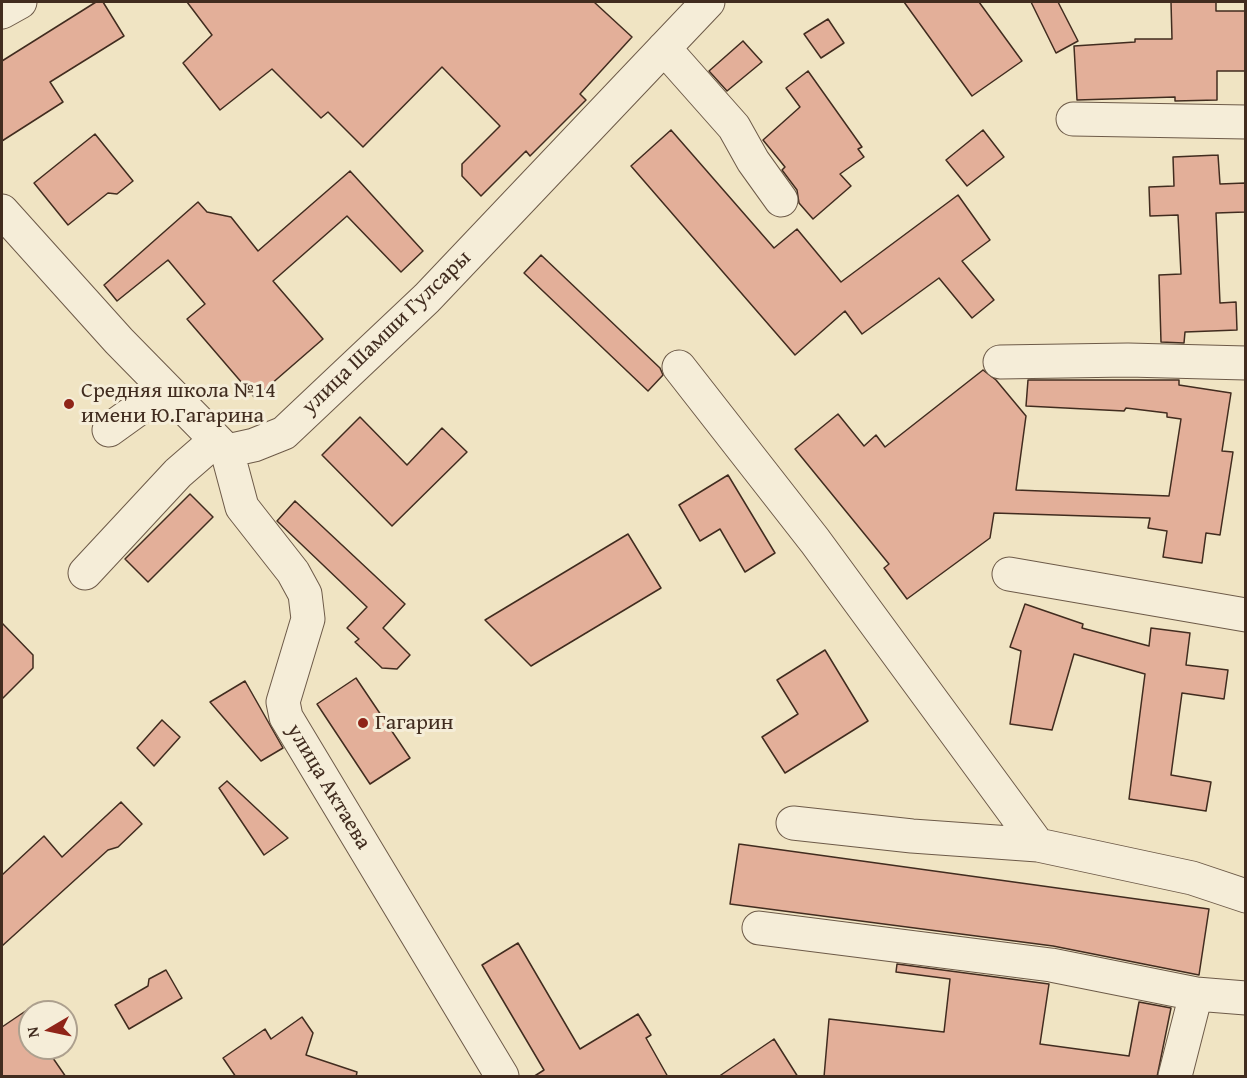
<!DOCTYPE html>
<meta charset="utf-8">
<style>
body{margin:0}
#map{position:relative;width:1247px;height:1078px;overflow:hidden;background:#f0e4c3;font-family:"Gentium Book Plus",serif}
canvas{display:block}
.frame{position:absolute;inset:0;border:3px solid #412c1f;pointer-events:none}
.north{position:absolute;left:18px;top:1000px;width:60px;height:60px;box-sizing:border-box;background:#f5edd8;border:2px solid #ada08e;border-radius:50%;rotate:261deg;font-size:16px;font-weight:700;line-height:24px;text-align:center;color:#412c1f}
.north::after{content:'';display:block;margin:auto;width:21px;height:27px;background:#8f2418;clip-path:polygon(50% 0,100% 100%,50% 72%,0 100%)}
</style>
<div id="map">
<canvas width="1247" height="1078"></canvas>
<div class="frame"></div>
<div class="north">N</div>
</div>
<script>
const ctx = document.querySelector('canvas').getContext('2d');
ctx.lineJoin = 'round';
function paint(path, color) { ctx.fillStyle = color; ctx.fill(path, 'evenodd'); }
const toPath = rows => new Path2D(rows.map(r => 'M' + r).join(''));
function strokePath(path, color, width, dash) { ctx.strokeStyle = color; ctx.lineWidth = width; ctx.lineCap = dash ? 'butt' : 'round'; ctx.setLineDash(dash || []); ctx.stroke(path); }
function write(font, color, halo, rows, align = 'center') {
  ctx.font = font + ' "Gentium Book Plus",serif'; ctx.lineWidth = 6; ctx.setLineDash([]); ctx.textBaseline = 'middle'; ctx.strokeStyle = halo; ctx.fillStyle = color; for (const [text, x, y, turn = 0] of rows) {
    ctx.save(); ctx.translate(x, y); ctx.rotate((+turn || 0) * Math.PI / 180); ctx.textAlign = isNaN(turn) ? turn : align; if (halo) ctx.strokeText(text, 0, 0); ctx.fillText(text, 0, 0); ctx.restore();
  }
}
const building = toPath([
 [96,2,103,2,124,36,50,82,63,102,2,141,2,61,96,2],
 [187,2,594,2,632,37,580,94,586,100,530,156,526,151,481,196,462,176,462,164,500,126,442,67,363,147,328,112,321,118,272,69,220,110,183,63,212,35,187,2],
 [904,2,979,2,1022,61,972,96,904,2],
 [1031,2,1058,2,1078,41,1056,53,1031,2],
 [1171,2,1216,2,1216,11,1245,11,1245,71,1217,71,1217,100,1175,101,1175,97,1077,100,1074,46,1135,42,1135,39,1172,39,1171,2],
 [828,19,844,43,821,58,804,34,828,19],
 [743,41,762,62,727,91,709,71,743,41],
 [808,71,862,147,858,149,864,157,840,174,851,186,813,219,799,203,797,190,782,170,785,167,763,140,800,107,786,88,808,71],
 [671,130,774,248,797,229,841,282,958,195,990,240,962,261,994,300,972,318,939,278,862,334,845,311,795,355,631,166,671,130],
 [983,130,1004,157,967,186,946,160,983,130],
 [95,134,133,181,117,194,108,193,68,225,34,183,95,134],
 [1218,155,1220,184,1245,183,1245,212,1216,213,1220,303,1236,302,1237,330,1185,332,1184,343,1161,342,1159,275,1181,274,1178,215,1150,216,1149,187,1174,186,1173,157,1218,155],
 [350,171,423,251,401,272,347,216,273,281,323,339,255,398,187,319,205,304,168,260,117,301,104,285,198,202,207,212,231,217,258,251,350,171],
 [541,255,660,368,663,375,648,391,524,273,541,255],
 [983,370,996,380,1026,416,1016,490,1169,496,1181,419,1167,417,1167,413,1126,408,1124,411,1026,406,1028,380,1179,380,1179,385,1231,393,1222,451,1233,452,1220,535,1206,533,1202,563,1163,557,1167,531,1148,528,1150,518,994,513,990,538,907,599,884,568,889,564,795,449,838,414,864,446,876,435,885,447,983,370],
 [360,417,407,465,442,428,467,452,392,526,322,455,360,417],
 [728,475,775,553,745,572,720,529,700,541,679,505,728,475],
 [190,494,213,517,148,582,125,559,190,494],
 [295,501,405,604,383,628,410,655,397,669,382,668,355,642,359,639,347,628,367,607,277,521,295,501],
 [628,534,661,588,531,666,485,620,628,534],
 [1025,604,1083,624,1082,628,1149,646,1151,628,1190,633,1186,665,1228,670,1224,699,1182,693,1171,775,1211,782,1206,811,1129,799,1145,674,1074,654,1052,730,1010,724,1021,651,1010,647,1025,604],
 [2,623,33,655,33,668,2,699,2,623],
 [825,650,868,721,785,773,762,737,798,714,777,680,825,650],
 [356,678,410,758,370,784,317,704,356,678],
 [245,681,283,748,261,761,210,702,245,681],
 [162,720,180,737,154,766,137,748,162,720],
 [227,781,288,838,264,855,219,788,227,781],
 [121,802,142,824,118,847,108,850,2,946,2,875,44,836,62,857,121,802],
 [739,844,1209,909,1199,975,1053,946,730,904,739,844],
 [518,943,580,1049,638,1014,651,1035,646,1038,668,1077,533,1077,544,1070,482,965,518,943],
 [897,964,1049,984,1040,1044,1129,1056,1139,1002,1171,1008,1157,1077,824,1077,829,1019,944,1032,950,979,896,972,897,964],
 [166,970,182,998,129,1029,115,1005,148,986,149,979,166,970],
 [30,1008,30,1048,46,1048,66,1077,2,1077,2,1027,30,1008],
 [302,1017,313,1033,306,1055,357,1072,356,1077,236,1077,223,1058,265,1029,271,1039,302,1017],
 [774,1039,798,1077,718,1077,774,1039]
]);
const minor = toPath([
 [2,12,20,2],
 [664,48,734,127,753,161,781,200],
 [1073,119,1246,122],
 [2,211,119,341,227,451],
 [1000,362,1128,360,1246,363],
 [679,367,815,541,1038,845],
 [109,430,166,389],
 [227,451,242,507,293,572,305,594,308,619,283,702,286,717,502,1076],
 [227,451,254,445,284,433,427,298,708,2],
 [85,573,178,473,216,440],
 [1009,574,1246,615],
 [793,823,912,836,1038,845,1192,878,1246,896],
 [759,928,1051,965,1196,994,1246,998],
 [1175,1076,1196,994]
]);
const markers = [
 [69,404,6,"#8f2418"],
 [363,723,6,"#8f2418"]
];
const streetNames = [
 ["улица Шамши Гулсары",387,333,-44],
 ["улица Актаева",328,787,59]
];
const poiNames = [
 ["Средняя школа №14",81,391],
 ["имени Ю.Гагарина",81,416],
 ["Гагарин",375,723]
];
paint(building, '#e3af99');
strokePath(building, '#412c1f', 1.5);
strokePath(minor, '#6d5a48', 35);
strokePath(minor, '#f5edd8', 33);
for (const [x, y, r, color] of markers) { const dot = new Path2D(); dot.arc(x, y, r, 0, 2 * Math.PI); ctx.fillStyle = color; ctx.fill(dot); strokePath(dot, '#f5edd8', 2); }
write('22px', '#412c1f', '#f5edd8', streetNames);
write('22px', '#412c1f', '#f5edd8', poiNames, 'left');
</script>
